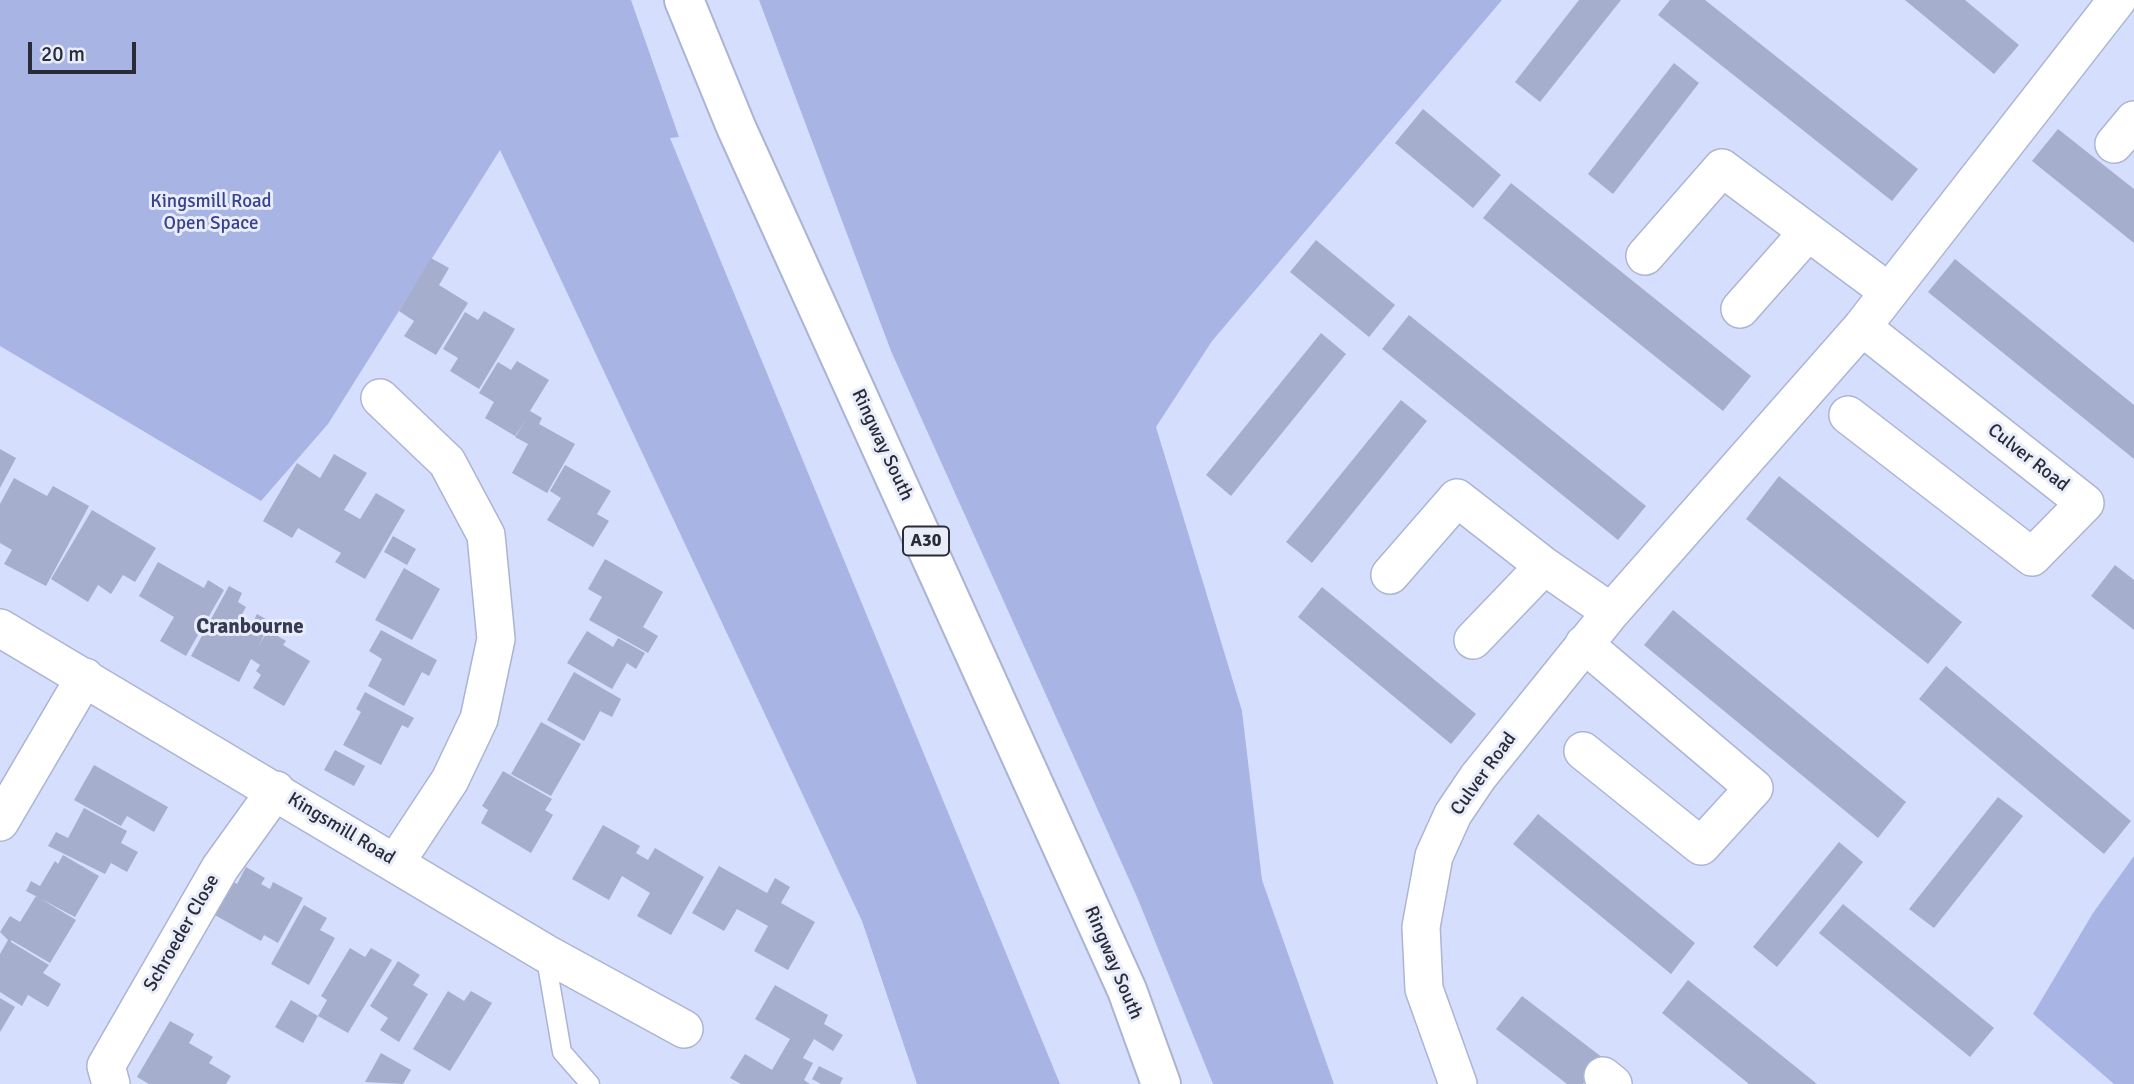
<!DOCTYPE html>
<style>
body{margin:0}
#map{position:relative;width:2134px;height:1084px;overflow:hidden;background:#d6defe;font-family:Signika,sans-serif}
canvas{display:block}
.scale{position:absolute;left:28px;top:42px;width:108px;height:32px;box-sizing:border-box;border:4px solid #292c38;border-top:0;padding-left:9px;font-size:21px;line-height:24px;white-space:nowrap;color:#292c38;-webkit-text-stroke:5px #e9ecf9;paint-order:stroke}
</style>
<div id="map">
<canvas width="2134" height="1084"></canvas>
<div class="scale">20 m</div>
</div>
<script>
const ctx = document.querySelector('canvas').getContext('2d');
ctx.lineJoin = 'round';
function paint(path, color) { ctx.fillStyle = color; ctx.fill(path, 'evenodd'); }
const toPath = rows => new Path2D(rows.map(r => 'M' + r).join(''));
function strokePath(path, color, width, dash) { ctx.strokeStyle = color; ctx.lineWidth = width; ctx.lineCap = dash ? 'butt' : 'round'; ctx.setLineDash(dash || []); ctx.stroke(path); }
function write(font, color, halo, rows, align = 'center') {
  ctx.font = font + ' Signika,sans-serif'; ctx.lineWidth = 6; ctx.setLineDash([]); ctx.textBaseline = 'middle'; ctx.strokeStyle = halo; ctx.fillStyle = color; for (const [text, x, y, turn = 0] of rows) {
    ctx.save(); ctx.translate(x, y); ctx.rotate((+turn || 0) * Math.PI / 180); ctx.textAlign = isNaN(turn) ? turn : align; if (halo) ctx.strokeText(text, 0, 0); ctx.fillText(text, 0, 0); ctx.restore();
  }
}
const green = toPath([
 [0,0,631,0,679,137,670,138,1060,1084,917,1084,862,921,500,150,328,424,261,501,0,346],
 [759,0,1502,0,1212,341,1156,427,1242,711,1262,880,1334,1084,1213,1084,1137,897,891,351],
 [2134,856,2134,1084,2114,1084,2033,1014,2093,913]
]);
const building = toPath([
 [1579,0,1621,0,1540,102,1515,82],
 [1670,0,1705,0,1918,169,1892,201,1658,15],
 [1905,0,1965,0,2019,45,1994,74],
 [1674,63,1699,83,1613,194,1588,174],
 [1423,109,1501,175,1473,208,1395,143],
 [2058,129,2134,189,2134,243,2032,161],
 [1511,183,1751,376,1723,411,1483,218],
 [1316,240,1395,305,1369,337,1290,272],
 [431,258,449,268,439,285,468,303,436,355,404,336,414,321,399,311],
 [1955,259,2134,405,2134,459,1928,292],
 [484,311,515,329,479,389,450,371,458,358,443,349,465,312,478,320],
 [1409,315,1646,506,1618,540,1382,349],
 [1321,333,1346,354,1231,496,1206,475],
 [517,361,549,380,530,411,542,418,539,424,575,444,547,493,512,473,528,444,515,437,527,418,515,436,485,418,494,402,479,393,498,362,511,370],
 [1401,400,1427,421,1312,563,1286,542],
 [0,449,16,458,0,488],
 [334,454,367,473,344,510,360,519,376,493,405,510,365,579,335,562,341,553,298,528,292,538,263,521,297,463,320,478],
 [565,465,611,491,597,514,609,521,593,547,547,520,561,498,550,491],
 [1779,476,1962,622,1928,664,1746,519],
 [14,478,47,496,53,486,89,506,46,586,4,564,12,550,0,543,0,504],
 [92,510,156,548,135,582,123,575,111,594,98,585,88,602,51,579],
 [393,536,416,549,407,565,384,552],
 [605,559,663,592,643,627,658,636,648,653,589,620,602,597,588,589],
 [158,562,204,588,208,580,224,590,186,656,160,641,174,617,139,596],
 [2115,565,2134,580,2134,630,2091,596],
 [404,568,440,589,412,640,375,620],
 [229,586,242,593,238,602,246,607,240,618,252,624,257,614,271,622,258,647,268,630,286,641,283,645,310,661,284,706,253,688,261,675,256,671,260,665,251,659,239,682,191,656],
 [1322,587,1476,714,1451,744,1298,617],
 [1673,610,1906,802,1878,838,1644,645],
 [381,630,437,660,429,676,422,672,404,706,368,686,382,659,369,651],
 [587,631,613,647,618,638,645,653,636,669,627,663,612,689,567,663],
 [1946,666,2131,821,2104,854,1919,699],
 [574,672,621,699,612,717,600,711,584,741,547,720],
 [365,692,414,718,408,728,402,725,381,765,343,745,361,712,356,709],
 [541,722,581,744,551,796,511,774],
 [335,750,365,766,354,786,324,770],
 [94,765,168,807,154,832,127,816,121,826,74,800],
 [503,771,552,799,545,810,553,815,531,853,481,823,488,810,482,806],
 [1998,797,2023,816,1934,928,1909,909],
 [84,808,127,831,121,843,138,852,127,872,111,863,105,874,48,846,56,832,68,838],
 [1538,814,1695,943,1671,974,1513,844],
 [603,825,640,846,636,853,648,860,655,848,704,877,671,935,637,916,650,893,622,876,609,900,572,879],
 [1839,842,1863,862,1777,967,1753,947],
 [63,855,99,876,75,917,26,891,31,881,40,886,55,861,58,864],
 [719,866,767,893,775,878,790,887,781,903,815,922,788,970,754,951,768,926,737,909,724,931,692,913],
 [246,867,265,878,261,884,270,889,273,882,303,898,278,943,264,935,261,941,213,914,232,881,237,884],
 [36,896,76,920,50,963,11,940,11,942,49,965,43,973,61,984,48,1007,28,995,22,1006,0,992,0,954,8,940,0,932,10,916,20,922],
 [1843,904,1994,1028,1970,1057,1819,933],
 [304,905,327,918,320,930,335,938,309,985,271,964],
 [350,948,365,957,371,948,392,960,348,1033,318,1016,327,1000,321,996],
 [398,961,420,975,413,985,428,994,399,1042,380,1030,388,1018,370,1006],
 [1688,980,1817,1084,1749,1084,1662,1013],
 [775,985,828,1015,824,1024,843,1035,833,1051,814,1039,803,1058,813,1063,804,1080,810,1084,741,1084,730,1078,745,1054,772,1070,790,1039,755,1019],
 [448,991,464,1001,471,991,492,1003,450,1071,413,1049],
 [1522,996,1603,1058,1583,1084,1567,1084,1496,1029],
 [0,998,15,1007,0,1032],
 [291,1000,318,1016,303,1043,275,1027],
 [170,1021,194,1034,189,1043,213,1057,209,1063,231,1076,226,1084,149,1084,137,1077],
 [381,1053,411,1070,403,1084,365,1082],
 [819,1066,843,1078,840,1084,821,1084,812,1079]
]);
const lane = toPath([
 [545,953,562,1052,590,1084]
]);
const street = toPath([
 [2114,144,2134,120],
 [1645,256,1722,168,1889,292],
 [1740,309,1808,232],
 [380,398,447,462,486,535,496,639,479,719,450,780,396,862],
 [1848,415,2032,557,2085,503,1862,327],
 [1390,575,1457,498,1544,566,1611,612],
 [0,628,545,953,684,1029],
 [1473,640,1544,566],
 [1583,751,1701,846,1754,788,1584,644],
 [0,822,85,677],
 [1603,1076,1613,1084],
 [111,1084,106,1066,220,868,276,790],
 [1458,1084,1424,989,1421,927,1434,856,1453,814,1478,777,1611,612,1862,327,2117,0]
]);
const primary = toPath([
 [684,0,736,127,1127,990,1161,1084]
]);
const shields = [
 [926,541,46]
];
const shieldNames = [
 ["A30",926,541]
];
const parkNames = [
 ["Kingsmill Road",211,202],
 ["Open Space",211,224]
];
const streetNames = [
 ["Ringway South",882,445,65],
 ["Culver Road",2028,458,38],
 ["Culver Road",1484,774,-54],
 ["Kingsmill Road",341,829,31],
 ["Schroeder Close",182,933,-60],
 ["Ringway South",1113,963,67]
];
const neighbourhoodNames = [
 ["Cranbourne",250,627]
];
paint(green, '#a8b4e4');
paint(building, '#a6aecd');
strokePath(lane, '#acb4d3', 21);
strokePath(street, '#acb4d3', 40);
strokePath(primary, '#acb4d3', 42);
strokePath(lane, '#fff', 18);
strokePath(street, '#fff', 37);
strokePath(primary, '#fff', 38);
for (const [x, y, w] of shields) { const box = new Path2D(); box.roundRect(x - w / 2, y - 14.5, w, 29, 5); ctx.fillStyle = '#e9ecf9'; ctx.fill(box); strokePath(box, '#292c38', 2); }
write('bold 18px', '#292c38', null, shieldNames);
write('19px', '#394290', '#e9ecf9', parkNames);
write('19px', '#292c38', '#e9ecf9', streetNames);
write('bold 21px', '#353b54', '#e9ecf9', neighbourhoodNames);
</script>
